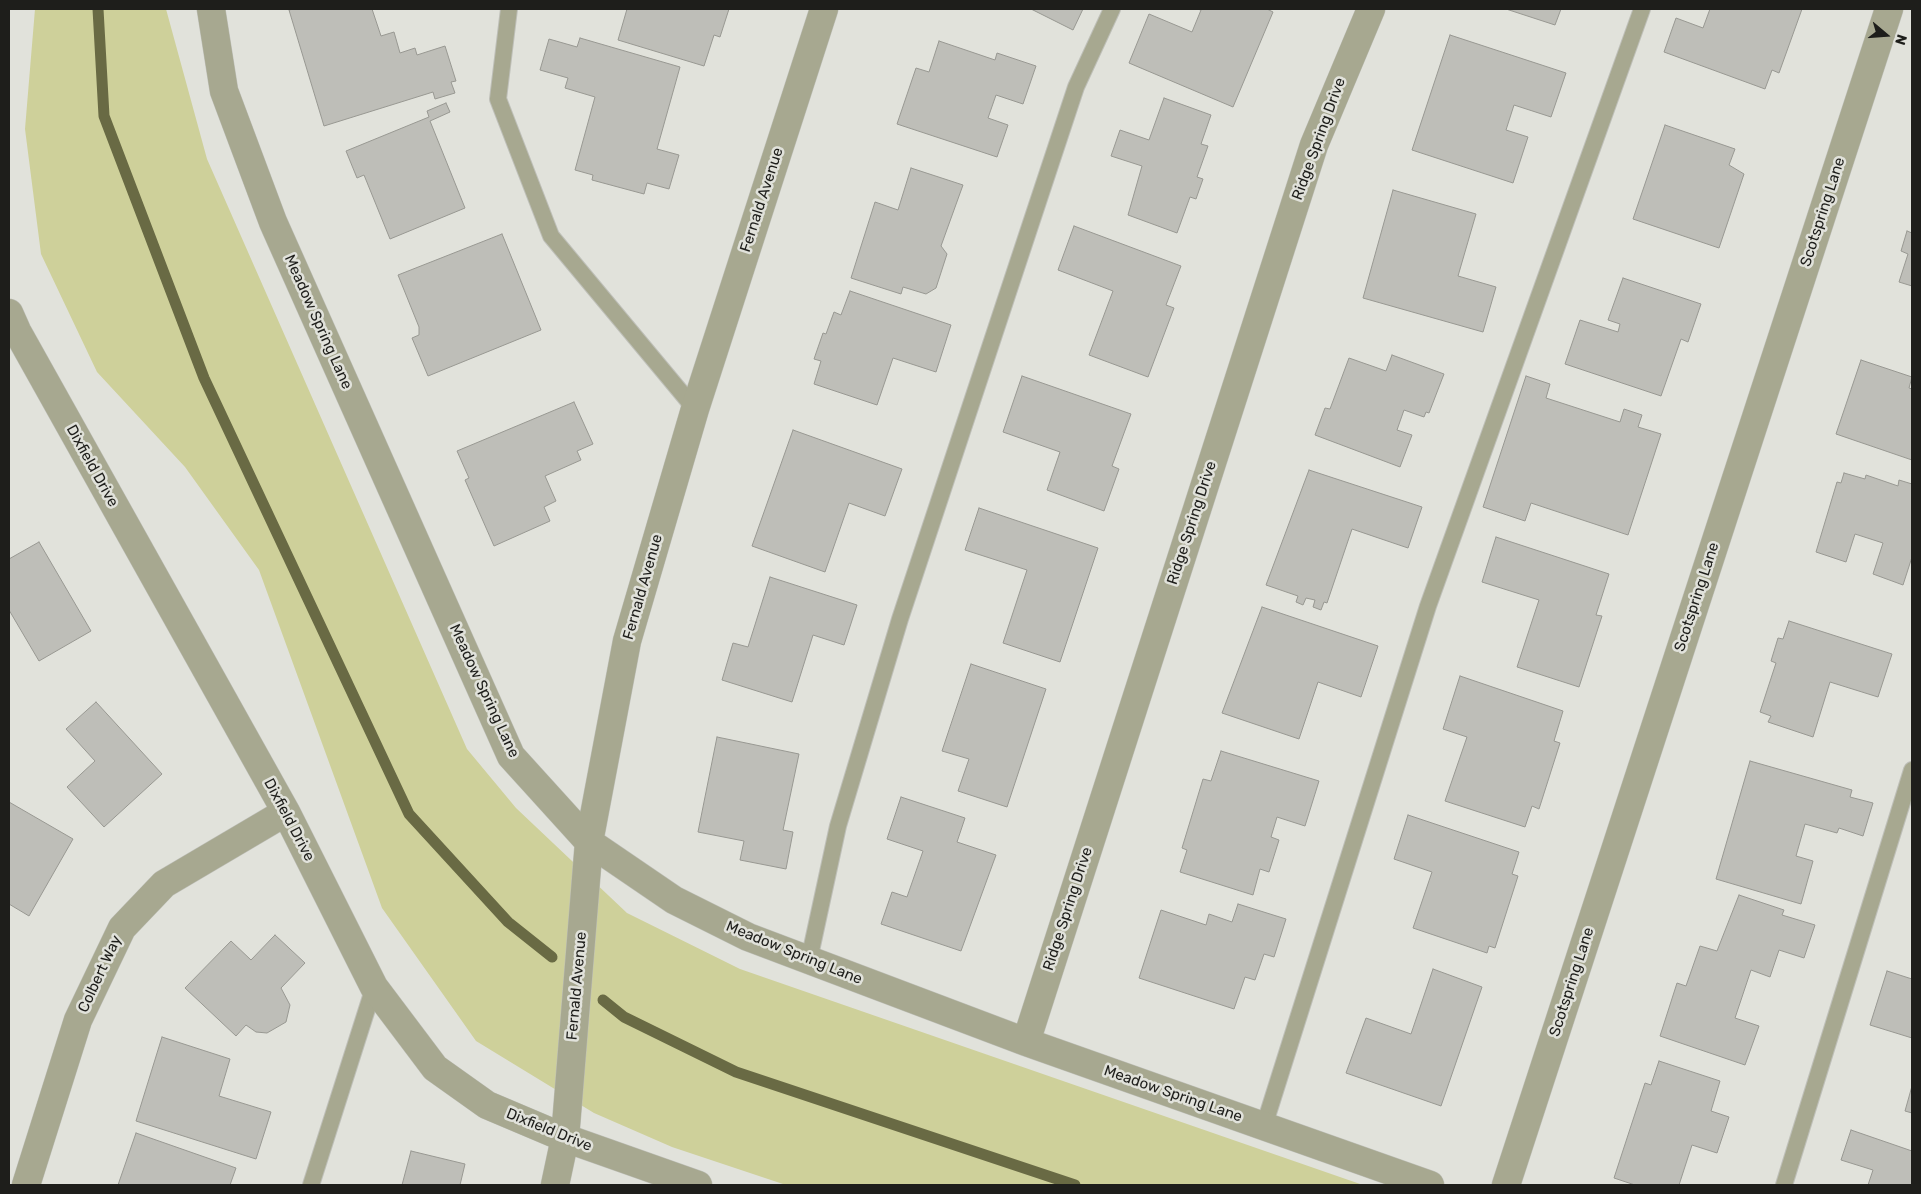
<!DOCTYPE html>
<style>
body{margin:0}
#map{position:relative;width:1921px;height:1194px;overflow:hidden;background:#e1e2db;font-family:Rubik,sans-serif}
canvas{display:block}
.frame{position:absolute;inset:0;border:10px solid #1e1e1b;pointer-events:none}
.north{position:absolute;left:1861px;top:10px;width:50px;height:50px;-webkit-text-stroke:4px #e1e2db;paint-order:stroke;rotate:108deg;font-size:14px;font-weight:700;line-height:20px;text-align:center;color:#1e1e1b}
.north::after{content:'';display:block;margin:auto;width:18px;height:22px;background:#1e1e1b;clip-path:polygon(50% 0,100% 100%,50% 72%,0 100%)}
</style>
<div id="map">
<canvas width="1921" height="1194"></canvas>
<div class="frame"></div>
<div class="north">N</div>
</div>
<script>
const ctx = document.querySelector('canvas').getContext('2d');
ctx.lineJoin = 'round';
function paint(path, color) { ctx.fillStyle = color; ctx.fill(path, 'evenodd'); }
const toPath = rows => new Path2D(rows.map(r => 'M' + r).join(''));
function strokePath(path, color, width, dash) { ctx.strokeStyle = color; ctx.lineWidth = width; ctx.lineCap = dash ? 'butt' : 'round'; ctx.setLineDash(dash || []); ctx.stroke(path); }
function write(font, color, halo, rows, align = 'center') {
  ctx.font = font + ' Rubik,sans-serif'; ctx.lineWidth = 5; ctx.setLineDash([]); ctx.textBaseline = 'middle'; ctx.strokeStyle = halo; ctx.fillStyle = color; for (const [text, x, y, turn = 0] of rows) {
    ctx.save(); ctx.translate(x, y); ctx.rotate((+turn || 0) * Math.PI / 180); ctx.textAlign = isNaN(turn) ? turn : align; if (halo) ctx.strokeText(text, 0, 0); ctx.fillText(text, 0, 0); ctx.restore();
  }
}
const green = toPath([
 [35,9,166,9,207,159,467,749,516,808,627,913,740,969,1363,1185,786,1185,672,1147,594,1113,476,1041,382,908,259,570,185,467,97,372,41,254,25,129]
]);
const stream = toPath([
 [98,9,104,116,204,378,409,814,508,922,552,957],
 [603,1000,624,1017,736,1072,1075,1185]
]);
const building = toPath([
 [293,9,372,9,381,36,394,32,400,53,415,48,417,55,445,46,456,81,451,82,455,93,435,99,433,92,324,126,289,10,293,9],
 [627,9,729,9,720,37,714,35,704,66,618,40,627,9],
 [1031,9,1083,9,1073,30,1031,9],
 [1197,9,1267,9,1273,12,1233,107,1129,63,1149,14,1192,32,1201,10,1197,9],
 [1506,9,1561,9,1555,25,1506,9],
 [1710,9,1802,9,1779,73,1772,70,1765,89,1664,52,1676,18,1703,28,1710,9],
 [1450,35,1566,73,1551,117,1514,105,1506,130,1528,137,1513,183,1412,150,1450,35],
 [580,38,680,67,657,149,679,155,669,189,647,183,644,194,592,180,593,175,575,170,595,97,565,88,568,78,540,70,549,39,577,47,580,38],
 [939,41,995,60,997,53,1036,66,1023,104,996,95,988,118,1008,125,997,157,897,124,916,68,929,72,939,41],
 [1164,98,1211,115,1201,144,1208,146,1197,177,1203,179,1196,199,1190,197,1177,233,1128,215,1142,166,1111,156,1120,130,1149,140,1164,98],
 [446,103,450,112,430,121,465,208,390,239,364,175,357,178,346,151,429,117,427,111,446,103],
 [1665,125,1735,149,1729,165,1744,174,1719,248,1633,219,1665,125],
 [911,168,963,185,941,246,947,254,936,288,926,294,903,287,901,294,851,278,875,202,898,210,911,168],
 [1393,190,1476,214,1458,276,1496,287,1483,332,1363,298,1393,190],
 [1074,226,1181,266,1166,305,1174,308,1148,377,1089,355,1113,291,1058,270,1074,226],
 [1907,231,1912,233,1912,286,1899,282,1908,254,1901,251,1907,231],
 [502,234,541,330,428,376,412,338,419,335,419,327,398,275,502,234],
 [1623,278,1701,304,1688,342,1681,339,1661,396,1565,364,1580,320,1618,332,1620,324,1608,320,1623,278],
 [850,291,951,325,936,372,893,358,877,405,814,384,821,361,814,359,823,333,826,334,834,312,841,315,850,291],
 [1392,355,1444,374,1429,413,1426,412,1424,417,1404,410,1397,430,1412,435,1400,467,1315,435,1325,408,1330,409,1349,358,1386,371,1392,355],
 [1861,360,1912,377,1909,388,1912,389,1912,460,1836,434,1861,360],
 [1022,376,1131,414,1112,466,1119,469,1104,511,1047,490,1060,452,1003,432,1022,376],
 [1526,376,1550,384,1546,398,1620,422,1624,409,1642,415,1638,427,1661,434,1628,535,1531,503,1525,521,1483,507,1526,376],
 [574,402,593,444,577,451,581,460,545,476,556,501,544,507,550,521,494,546,465,480,469,478,457,451,574,402],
 [793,430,902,469,885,516,849,503,825,572,752,546,793,430],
 [1309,470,1422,507,1408,548,1352,529,1327,603,1324,602,1321,610,1313,607,1315,600,1306,598,1303,605,1296,602,1298,596,1266,585,1309,470],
 [1844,473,1865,479,1866,475,1898,486,1899,480,1912,484,1912,557,1903,585,1873,574,1883,543,1855,534,1846,562,1816,552,1837,482,1841,483,1844,473],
 [979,508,1098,548,1060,662,1003,643,1027,570,965,550,979,508],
 [1496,537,1609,574,1596,615,1602,616,1579,687,1517,667,1539,600,1482,582,1496,537],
 [39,542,91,631,39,661,9,610,9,559,39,542],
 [770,577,857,605,844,645,813,635,792,702,722,680,733,643,748,647,770,577],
 [1262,607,1378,646,1361,697,1318,682,1299,739,1222,713,1262,607],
 [1789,621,1892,654,1878,697,1830,682,1813,737,1768,722,1771,716,1760,712,1776,663,1771,661,1778,638,1783,639,1789,621],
 [971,664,1046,689,1007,807,958,791,969,759,942,751,971,664],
 [1460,676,1563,711,1554,741,1560,743,1539,809,1532,806,1525,827,1445,801,1467,737,1443,729,1460,676],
 [96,702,162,774,104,827,67,787,95,761,66,729,96,702],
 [717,737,799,754,783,830,793,832,786,869,740,860,744,841,698,832,717,737],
 [1221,751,1319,781,1305,826,1277,817,1271,837,1279,840,1269,872,1260,869,1253,895,1180,872,1187,850,1182,848,1203,779,1211,781,1221,751],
 [1750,761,1852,790,1850,797,1873,803,1863,836,1839,828,1837,833,1805,824,1796,856,1813,861,1801,904,1716,879,1750,761],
 [901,797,965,818,957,842,996,855,961,951,881,924,892,892,907,897,923,851,887,839,901,797],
 [9,802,73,839,29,916,9,904,9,802],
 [1408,815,1519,852,1512,874,1518,876,1495,948,1489,946,1487,953,1413,928,1432,872,1394,859,1408,815],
 [1739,895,1784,910,1782,915,1815,925,1804,958,1779,950,1770,977,1751,970,1735,1018,1759,1026,1745,1065,1660,1036,1677,983,1686,986,1700,946,1717,951,1739,895],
 [1238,904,1286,919,1274,957,1264,954,1255,980,1245,977,1234,1009,1139,978,1161,910,1206,925,1209,914,1232,922,1238,904],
 [275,935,305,963,281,988,290,1005,286,1022,267,1033,256,1032,246,1025,236,1036,185,988,231,941,251,960,275,935],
 [1433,969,1482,987,1441,1106,1346,1073,1366,1018,1411,1034,1433,969],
 [1887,971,1912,979,1912,1038,1870,1025,1887,971],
 [162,1037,230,1059,219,1096,271,1112,256,1159,136,1121,162,1037],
 [1659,1061,1720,1081,1711,1111,1729,1117,1717,1153,1692,1145,1679,1185,1635,1185,1614,1178,1645,1083,1651,1085,1659,1061],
 [1912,1086,1912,1113,1905,1111,1912,1086],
 [1851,1130,1912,1151,1912,1185,1868,1185,1873,1170,1841,1160,1851,1130],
 [136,1133,236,1168,230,1185,118,1185,136,1133],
 [411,1151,465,1164,460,1185,402,1185,411,1151]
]);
const lane = toPath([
 [509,9,498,99,551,236,695,409],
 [809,960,838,826,900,619,1076,87,1112,9],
 [1264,1126,1428,606,1642,9],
 [311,1185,374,987],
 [1784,1185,1912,770]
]);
const street = toPath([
 [211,9,224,91,273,222,511,756,589,842,674,900,748,937,1026,1042,1430,1185],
 [9,313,17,331,286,812,374,987,435,1068,487,1105,565,1138,698,1185],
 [1026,1042,1314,145,1371,9],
 [26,1185,78,1020,122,928,164,884,286,812],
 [555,1185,565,1138,589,842,627,641,695,409,824,9],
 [1506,1185,1889,9]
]);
const streetNames = [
 ["Ridge Spring Drive",1319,139,-70],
 ["Fernald Avenue",762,200,-72],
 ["Scotspring Lane",1823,212,-72],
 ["Meadow Spring Lane",318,322,66],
 ["Dixfield Drive",92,466,61],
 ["Ridge Spring Drive",1192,523,-72],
 ["Fernald Avenue",643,587,-74],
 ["Scotspring Lane",1697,597,-72],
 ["Meadow Spring Lane",484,691,65],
 ["Dixfield Drive",289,820,62],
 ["Ridge Spring Drive",1068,909,-72],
 ["Meadow Spring Lane",794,953,22],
 ["Colbert Way",100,974,-65],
 ["Scotspring Lane",1572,982,-72],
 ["Fernald Avenue",577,986,-85],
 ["Meadow Spring Lane",1173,1094,19],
 ["Dixfield Drive",549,1130,22]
];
paint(green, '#ced09a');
strokePath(stream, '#696a44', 11);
paint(building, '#bebeb8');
strokePath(building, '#989892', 1);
strokePath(lane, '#bebfb8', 18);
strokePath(street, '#bebfb8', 29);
strokePath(lane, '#a7a890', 16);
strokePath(street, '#a7a890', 28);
write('15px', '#1e1e1b', '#e1e2db', streetNames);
</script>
